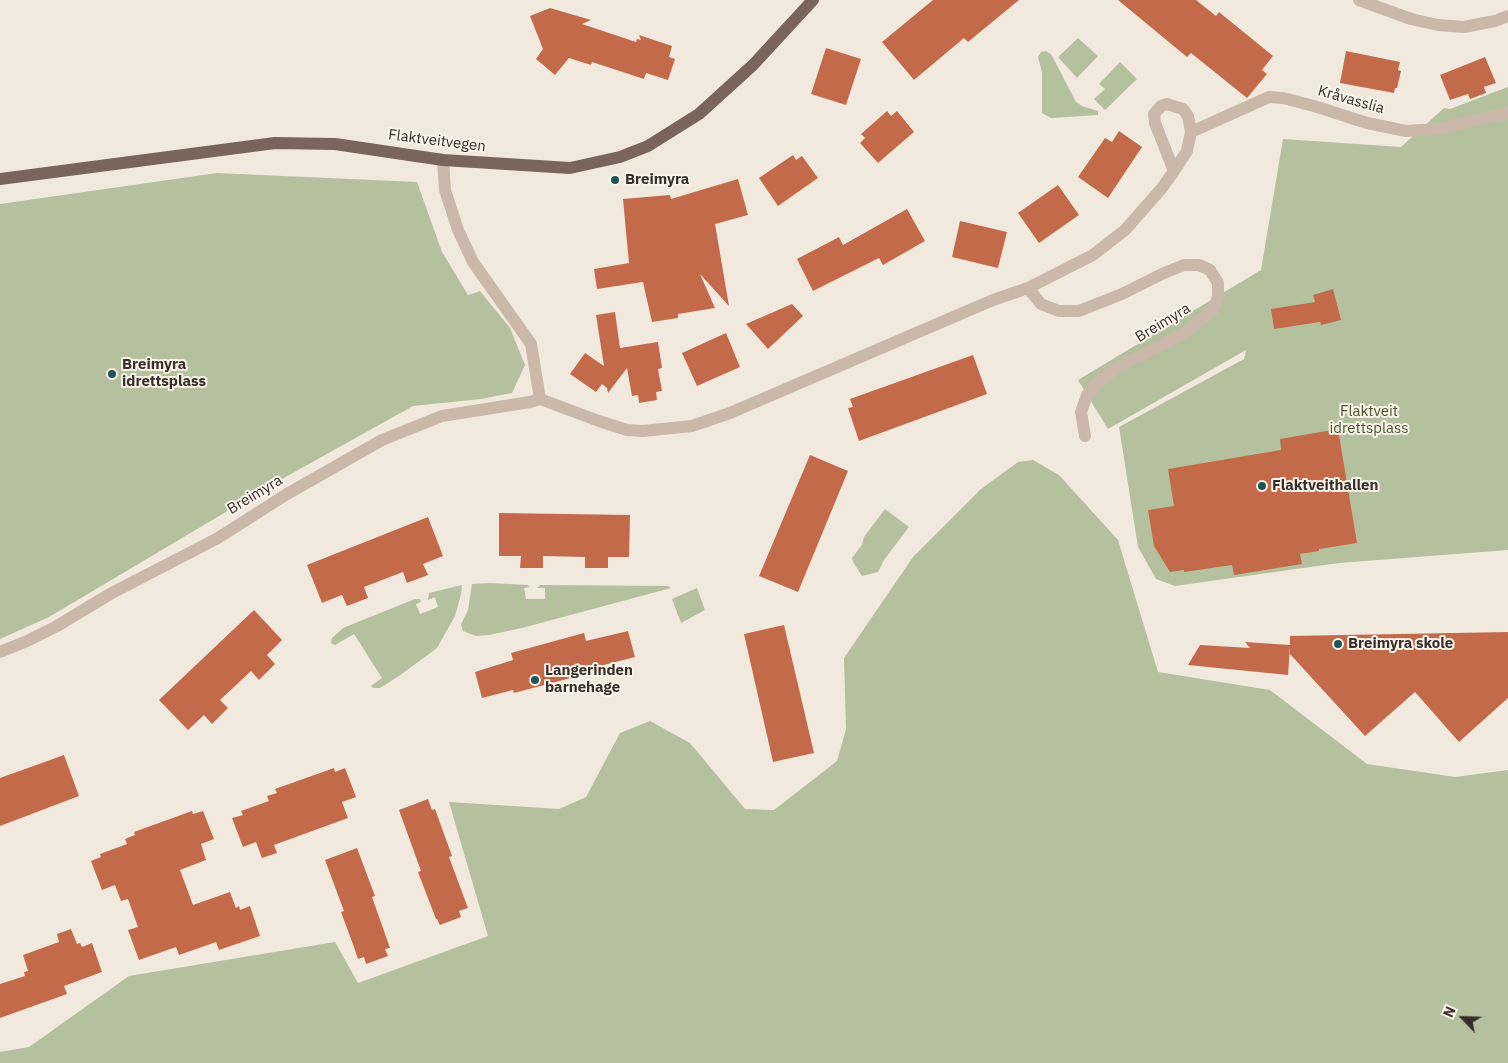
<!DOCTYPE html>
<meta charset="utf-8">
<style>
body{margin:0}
#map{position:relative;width:1508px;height:1063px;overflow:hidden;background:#f2e9de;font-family:"IBM Plex Sans",sans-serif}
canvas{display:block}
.north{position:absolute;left:1438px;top:993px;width:50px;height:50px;-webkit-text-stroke:4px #faf3ea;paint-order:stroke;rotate:294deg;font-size:14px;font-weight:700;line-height:20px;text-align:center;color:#382e29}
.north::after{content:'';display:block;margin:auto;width:18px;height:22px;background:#382e29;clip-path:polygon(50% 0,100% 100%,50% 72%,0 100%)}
</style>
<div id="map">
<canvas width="1508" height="1063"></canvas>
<div class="north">N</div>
</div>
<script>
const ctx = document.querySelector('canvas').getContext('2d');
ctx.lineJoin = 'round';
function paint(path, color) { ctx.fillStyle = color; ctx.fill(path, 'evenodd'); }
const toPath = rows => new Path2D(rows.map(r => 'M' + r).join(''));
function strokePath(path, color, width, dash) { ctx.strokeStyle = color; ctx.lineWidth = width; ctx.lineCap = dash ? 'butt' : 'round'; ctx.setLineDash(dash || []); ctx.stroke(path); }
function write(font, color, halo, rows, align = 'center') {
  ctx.font = font + ' "IBM Plex Sans",sans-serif'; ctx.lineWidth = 4; ctx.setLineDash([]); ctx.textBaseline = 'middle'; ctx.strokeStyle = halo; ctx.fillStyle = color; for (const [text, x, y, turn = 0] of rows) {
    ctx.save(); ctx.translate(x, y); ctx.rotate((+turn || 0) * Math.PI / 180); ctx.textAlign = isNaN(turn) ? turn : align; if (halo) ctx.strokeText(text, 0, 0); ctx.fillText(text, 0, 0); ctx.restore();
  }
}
const green = toPath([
 [1078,38,1098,56,1077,78,1058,57],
 [1045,51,1051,54,1076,102,1082,106,1098,111,1098,115,1051,118,1042,113,1042,72,1038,57,1041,52],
 [1120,62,1137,79,1105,110,1094,99,1105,89,1099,84],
 [1508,87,1508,550,1339,563,1175,586,1156,579,1138,547,1119,427,1244,359,1246,350,1108,429,1078,380,1261,270,1283,139,1401,147,1444,108,1450,109],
 [217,173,417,182,442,252,468,295,480,291,510,328,525,365,512,393,481,399,413,406,273,484,49,617,0,639,0,204],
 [1033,460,1059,475,1118,540,1158,672,1270,690,1367,764,1455,777,1508,770,1508,1063,0,1063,0,1052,29,1047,129,976,335,942,358,983,488,936,449,802,559,809,586,797,620,733,650,721,690,743,745,809,774,810,837,761,846,729,844,658,913,557,981,489,1018,462],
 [885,509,909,527,884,560,878,572,862,576,853,562,852,558,862,545,864,537],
 [490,583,527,585,530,587,524,588,526,599,545,599,545,588,537,588,540,585,668,586,671,588,522,628,489,635,476,636,463,631,461,624,468,610,472,584],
 [462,585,461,594,455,616,437,648,399,676,380,688,373,688,371,686,382,678,354,634,335,645,331,643,332,638,343,628,415,599,420,599,421,602,416,604,420,614,438,607,435,597,428,600,429,593],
 [697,588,705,610,681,623,672,599]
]);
const building = toPath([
 [933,0,1019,0,968,42,964,38,914,80,882,42],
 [1118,0,1196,0,1216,16,1219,12,1273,56,1262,70,1267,74,1247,98,1191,53,1187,57],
 [550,8,591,20,582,24,636,42,637,39,641,40,639,35,672,46,669,57,675,59,668,80,646,73,644,79,592,62,591,65,569,58,555,75,536,59,543,49,530,16],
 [826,48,861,59,846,105,811,94],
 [1346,51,1400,62,1398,70,1401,71,1397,88,1395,88,1394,93,1340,83],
 [1485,57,1496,83,1484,87,1486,93,1470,99,1468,94,1450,100,1440,75],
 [887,111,891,116,897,111,914,132,878,163,860,143,865,138,861,134],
 [1119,131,1142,147,1108,198,1078,177,1105,138,1112,142],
 [793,155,796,160,802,156,818,178,778,206,759,178],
 [738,179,748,215,715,224,729,306,700,274,715,308,678,314,678,318,652,322,643,282,597,289,594,269,629,263,623,199,670,195,671,199],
 [1058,185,1079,215,1039,243,1018,213],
 [907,209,925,241,883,265,879,258,813,291,797,259,839,237,843,245],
 [960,221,1007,232,998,268,952,257],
 [1333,289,1341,320,1321,325,1320,322,1274,329,1271,309,1315,302,1313,295],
 [792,304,803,316,768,349,746,324],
 [615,312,620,348,658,342,662,368,658,369,662,391,656,392,657,400,639,403,638,395,632,396,627,368,608,393,607,388,602,384,596,392,570,374,585,353,604,366,596,315],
 [726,333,740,367,697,386,682,353],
 [973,355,987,394,859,441,848,408,853,407,850,399],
 [1338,429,1357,543,1319,549,1319,551,1300,554,1302,564,1234,575,1232,565,1184,572,1184,570,1170,572,1154,546,1148,510,1174,506,1168,469,1281,450,1280,439],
 [810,455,848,471,798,592,759,576],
 [499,513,630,515,629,557,608,557,608,568,585,568,585,557,543,556,543,568,520,568,521,556,499,556],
 [428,517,443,556,423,564,428,575,407,583,403,572,364,587,368,598,347,606,342,595,322,603,307,565],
 [254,610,282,640,267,655,275,664,259,680,251,671,220,700,228,708,212,724,204,715,188,730,159,700],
 [784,625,814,753,773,762,744,634],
 [628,631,635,657,600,666,601,670,514,693,513,690,482,698,475,672,513,660,511,653,584,633,586,641],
 [1508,632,1508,698,1459,742,1415,692,1365,736,1289,653,1290,647,1288,675,1188,665,1200,645,1250,648,1245,642,1290,645,1290,636],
 [64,755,79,796,0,826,0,778],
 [334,768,335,772,345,768,356,797,342,802,348,818,274,845,277,853,262,858,256,842,243,847,232,818,243,815,241,811,269,801,267,796,277,793,275,789],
 [428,799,432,810,435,809,452,856,449,857,468,908,459,911,461,917,440,925,437,919,436,919,418,872,421,871,399,810],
 [192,811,193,814,203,811,214,839,201,844,206,860,180,870,193,905,230,892,236,908,239,906,240,910,250,906,260,936,219,950,216,942,179,955,176,947,139,960,128,930,138,927,128,899,121,901,115,885,102,890,91,861,101,857,100,854,127,844,125,839,135,835,134,832],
 [357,848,375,896,372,897,390,948,385,949,388,956,366,964,364,957,358,959,354,947,341,912,344,911,325,860],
 [71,929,77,944,80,943,82,947,92,943,102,972,64,986,67,994,0,1018,0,984,25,976,24,972,28,971,23,955,59,942,57,934]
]);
const minor = toPath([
 [1359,0,1411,19,1438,25,1464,27,1495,21,1508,16],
 [1191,132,1269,97,1283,98,1314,106,1367,123,1406,131,1438,129,1508,113],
 [1028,288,1041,304,1059,311,1079,311,1122,294,1164,273,1184,265,1199,265,1210,270,1218,283,1218,297,1213,310,1184,333,1166,343,1120,366,1100,380,1087,395,1081,412,1085,436],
 [540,399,599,421,627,430,643,431,692,426,730,413,993,300,1028,288,1093,255,1125,230,1162,188,1174,171,1187,151,1191,132,1188,116,1183,109,1167,104,1161,106,1154,114,1155,123,1174,171],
 [0,652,27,641,57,626,110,594,218,538,287,494,382,440,442,416,530,402,540,399,531,344,473,262,458,230,445,190,443,160]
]);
const major = toPath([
 [0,179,275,143,335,144,443,160,570,168,620,157,648,146,699,114,753,65,813,0]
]);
const markers = [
 [615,180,5,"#1f5458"],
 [112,374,5,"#1f5458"],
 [1262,486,5,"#1f5458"],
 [1338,644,5,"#1f5458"],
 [535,680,5,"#1f5458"]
];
const streetNames = [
 ["Kråvasslia",1351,100,16],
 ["Flaktveitvegen",437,141,7],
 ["Breimyra",1163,323,-31],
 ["Breimyra",255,495,-31]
];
const poiNames = [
 ["Breimyra",625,180],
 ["Breimyra",122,365],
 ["idrettsplass",122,382],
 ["Flaktveithallen",1272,486],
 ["Breimyra skole",1348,644],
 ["Langerinden",545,671],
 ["barnehage",545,688]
];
const parkNames = [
 ["Flaktveit",1369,412],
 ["idrettsplass",1369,429]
];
paint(green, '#b5c19e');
paint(building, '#c36a4b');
strokePath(minor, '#cab9aa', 12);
strokePath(major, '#79655b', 12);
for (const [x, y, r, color] of markers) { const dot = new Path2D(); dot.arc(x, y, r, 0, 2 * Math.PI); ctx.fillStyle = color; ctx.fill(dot); strokePath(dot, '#faf3ea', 2); }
write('15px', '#382e29', '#faf3ea', streetNames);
write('bold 15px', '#382e29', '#faf3ea', poiNames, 'left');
write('15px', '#46552d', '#faf3ea', parkNames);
</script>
